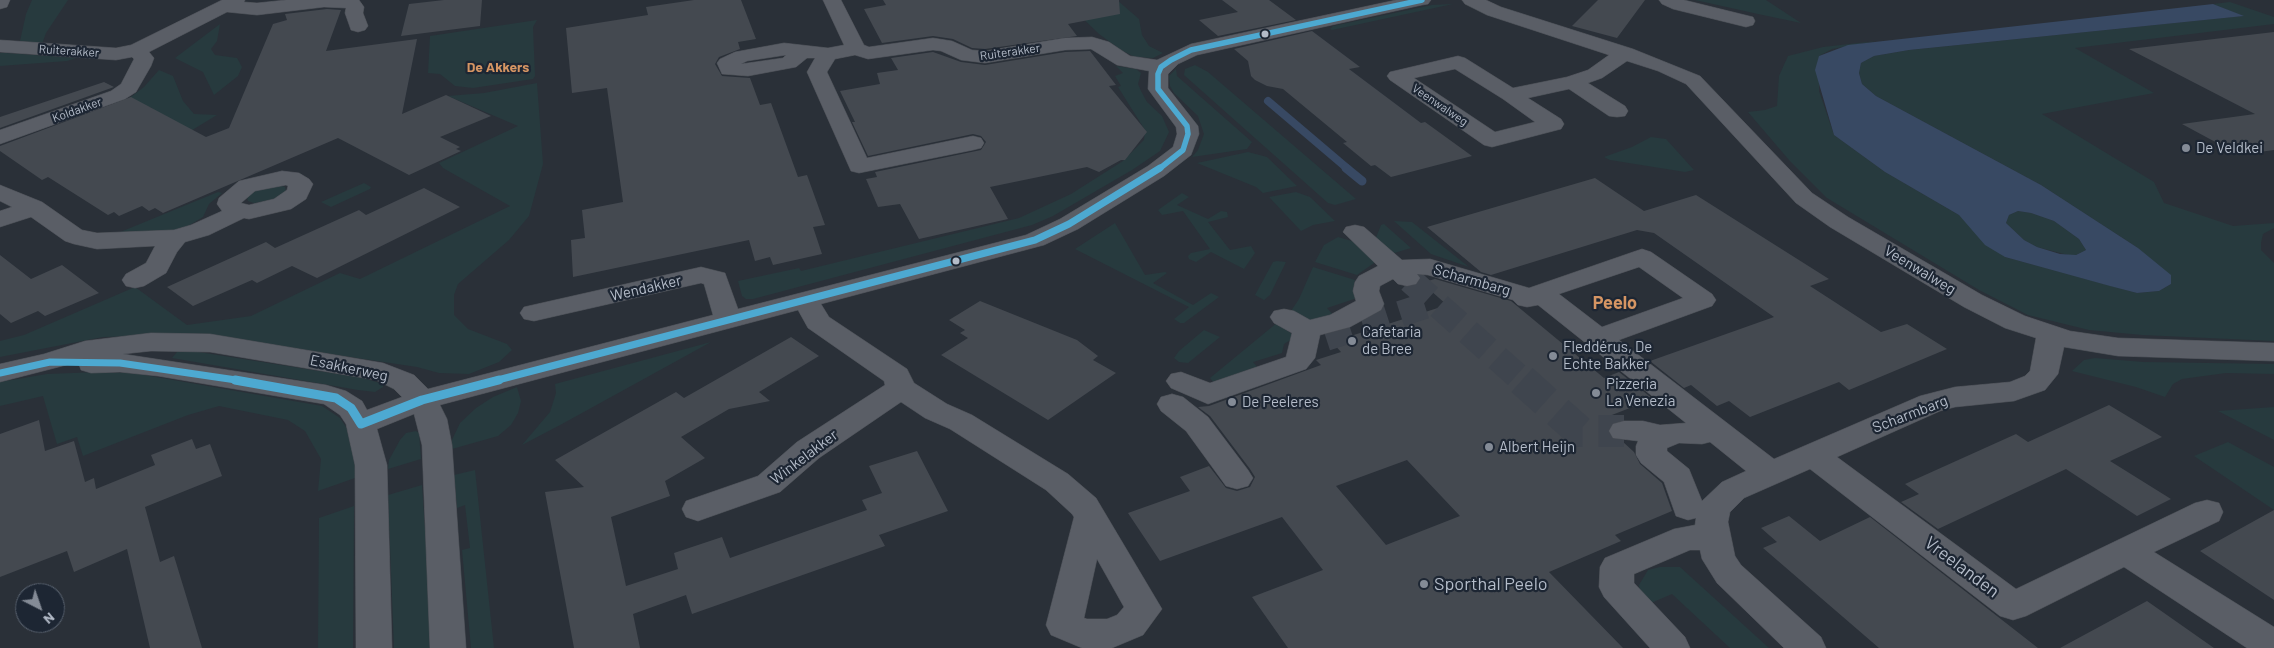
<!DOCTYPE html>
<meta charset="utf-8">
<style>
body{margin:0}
#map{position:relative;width:2274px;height:648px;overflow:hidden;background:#2a3038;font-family:Barlow,sans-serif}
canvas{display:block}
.north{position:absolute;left:15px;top:583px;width:50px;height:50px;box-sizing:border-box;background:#1d2633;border:1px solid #59626f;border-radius:50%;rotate:139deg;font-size:14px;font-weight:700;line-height:20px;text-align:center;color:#b4bcc9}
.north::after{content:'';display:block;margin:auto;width:18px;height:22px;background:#848b96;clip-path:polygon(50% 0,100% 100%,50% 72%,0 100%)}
</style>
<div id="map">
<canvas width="2274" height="648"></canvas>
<div class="north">N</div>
</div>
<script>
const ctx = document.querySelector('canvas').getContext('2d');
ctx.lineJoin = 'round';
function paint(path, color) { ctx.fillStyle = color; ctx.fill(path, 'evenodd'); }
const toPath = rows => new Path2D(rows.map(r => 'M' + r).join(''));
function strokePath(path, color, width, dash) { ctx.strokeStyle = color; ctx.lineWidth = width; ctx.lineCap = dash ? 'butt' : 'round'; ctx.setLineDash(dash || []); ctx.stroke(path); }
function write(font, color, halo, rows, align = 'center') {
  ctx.font = font + ' Barlow,sans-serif'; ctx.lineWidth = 4.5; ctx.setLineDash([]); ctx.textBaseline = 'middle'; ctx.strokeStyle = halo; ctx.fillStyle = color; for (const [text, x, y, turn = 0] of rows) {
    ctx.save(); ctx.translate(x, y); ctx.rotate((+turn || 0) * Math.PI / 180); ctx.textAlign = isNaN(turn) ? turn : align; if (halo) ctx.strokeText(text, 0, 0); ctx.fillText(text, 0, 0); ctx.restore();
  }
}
const green = toPath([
 [32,0,68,0,46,33,42,44,20,41,26,14],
 [1064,0,1117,0,1139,19,1142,35,1149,46,1163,53,1153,58,1135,57,1121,50,1099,34],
 [1695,0,1766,0,1801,23,1758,14],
 [2230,2,2274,17,2274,24,2075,48,2154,93,2042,114,2154,182,2164,203,2233,226,2274,223,2274,228,2263,234,2261,243,2261,250,2274,263,2274,341,2142,335,2089,330,2028,315,1979,290,1827,198,1789,160,1748,112,1765,110,1777,106,1779,76,1788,56,1823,47,1876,41,1832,49,1819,56,1819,91,1834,135,1885,172,1959,215,2005,257,2137,293,2159,291,2171,284,2138,248,2041,185,1876,96,1862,84,1859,73,1861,63,1874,56,1909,50,2243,16,2213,4],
 [1453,4,1332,30,1330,29,1333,26,1432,5],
 [537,20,533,27,535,76,533,79,473,88,455,86,440,74,428,73,430,36],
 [220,24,217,41,211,49,215,55,237,58,242,67,238,76,214,95,203,72,175,58],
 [0,53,7,53,76,58,67,61,0,66],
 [1195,65,1208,72,1356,199,1335,205,1328,203,1184,75,1185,69],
 [1116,66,1136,69,1141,73,1138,84,1141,91,1147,102,1162,116,1169,132,1160,151,1132,170,1053,216,1032,225,753,299,746,299,742,296,738,281,799,268,801,271,1019,218,1071,194,1123,161,1144,140,1145,130,1118,87,1121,86,1115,76,1123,73],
 [1176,69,1177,76,1252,142,1247,149,1192,157,1198,150,1204,134,1198,116,1174,93,1170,86,1169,76],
 [159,70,173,76,183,101,194,114,217,115,184,135,163,120,152,108,124,102,144,87],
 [537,83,543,164,529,216,509,240,458,284,454,295,454,315,468,329,507,344,512,350,499,362,469,374,439,373,417,367,210,336,178,335,103,337,0,357,0,341,24,335,135,287,187,325,251,316,340,273,360,279,510,206,443,168,439,163,518,126,448,96,484,93],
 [1651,137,1666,139,1694,170,1685,172,1610,160,1604,157,1632,147],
 [1248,152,1267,157,1297,186,1263,193,1256,187,1197,163],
 [364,183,371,187,370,189,331,207,321,202],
 [279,185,285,187,286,191,273,201,254,203,248,201,247,197,251,192,260,188],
 [218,192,222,193,209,204,203,217,188,226,171,231,113,235],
 [1296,192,1310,197,1335,221,1313,225,1301,231,1269,197],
 [1182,193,1189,197,1177,205,1208,219,1221,211,1227,212,1228,217,1208,222,1230,250,1251,246,1255,253,1244,269,1211,252,1196,262,1189,259,1188,256,1191,253,1210,249,1183,211,1162,215,1158,210],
 [2018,211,2031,213,2054,221,2079,239,2086,250,2076,255,2068,255,2037,247,2024,240,2006,223,2009,215],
 [1394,221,1412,222,1469,267,1431,254],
 [1115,223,1145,275,1165,272,1167,273,1153,283,1193,305,1211,293,1219,297,1184,323,1180,323,1174,319,1189,307,1075,249],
 [1384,224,1385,225,1411,248,1391,254,1375,240,1381,225],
 [1338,237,1355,242,1375,261,1374,263,1357,275,1315,262,1324,245],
 [1277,261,1286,262,1270,295,1264,300,1255,295,1273,262],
 [1313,267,1355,280,1353,290,1357,298,1327,308,1336,318,1317,324,1291,311,1299,299],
 [1278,322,1295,337,1284,344,1282,353,1253,362,1259,369,1214,383,1210,378],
 [1204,330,1220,337,1188,363,1179,362,1174,358,1179,351],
 [711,342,562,424,522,445,550,412,556,393,555,384],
 [186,350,363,378,383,384,383,387,375,392,358,390,172,358,177,352],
 [2095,358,2143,362,2274,364,2274,374,2226,373,2182,379,2173,384,2165,397,2136,387,2072,371,2084,360],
 [99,372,133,373,322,406,340,418,352,436,355,450,355,478,318,491,321,459,305,431,288,420,219,406,188,415,83,456,77,437,57,444,43,396,0,406,0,382,47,374],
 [517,387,521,401,518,413,511,425,498,436,452,449,452,440,460,423,476,408,493,397],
 [2274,407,2274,440,2218,411],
 [416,431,419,433,421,459,388,469,389,460,400,440,406,433],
 [2228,442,2274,467,2274,510,2194,456],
 [475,470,494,648,471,648,462,550,470,548,465,505,457,508,454,475],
 [422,485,433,648,394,648,388,495],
 [354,506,353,648,318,648,319,518],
 [1660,567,1680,567,1769,648,1730,648,1672,594,1651,603,1640,594,1639,585,1648,570]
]);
const water = toPath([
 [2213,4,2244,16,1909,50,1874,56,1861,63,1859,73,1862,84,1876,96,2041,185,2138,248,2171,275,2171,284,2159,291,2137,293,2110,286,2005,257,1985,245,1959,215,1885,172,1834,135,1815,70,1819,56,1848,45],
 [2018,211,2031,213,2054,221,2079,239,2086,250,2076,255,2060,254,2037,247,2024,240,2006,223,2009,215]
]);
const streamFar1 = toPath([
 [1268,101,1348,169]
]);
const stream = toPath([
 [1346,168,1362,181]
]);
const building = toPath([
 [444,0,482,0,480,26,401,36,409,4],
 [694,0,741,0,756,39,738,42,740,49,719,57,715,64,722,76,750,78,760,105,771,103,798,177,807,175,825,225,813,227,822,254,773,265,770,257,755,261,749,240,573,277,571,240,585,238,582,210,623,202,607,88,572,93,566,28,648,15,646,7],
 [883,0,1119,0,1120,14,1068,24,1077,36,985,49,972,48,953,39,933,36,882,43,864,9,886,5],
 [1222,0,1269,0,1296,20,1218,36,1199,20,1238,12],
 [1598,0,1645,0,1617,38,1572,26],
 [327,9,341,10,326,51,417,39,402,114,446,95,491,116,440,137,460,147,456,149,461,151,409,175,338,138,163,213,155,208,149,211,142,206,119,216,114,212,108,215,48,177,42,180,0,151,0,146,131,97,206,137,229,128,273,24,287,20,285,14],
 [1312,31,1360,67,1349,69,1421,123,1425,122,1472,156,1391,177,1375,165,1371,166,1343,143,1347,142,1283,89,1267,86,1255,80,1251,76,1248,61,1234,49],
 [2274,32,2274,150,2252,153,2244,149,2232,151,2182,124,2255,114,2129,49],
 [1090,51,1116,85,1109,86,1147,132,1125,160,1121,160,1099,172,1087,167,990,187,1008,219,919,239,900,204,878,207,866,179,877,177,875,172,981,150,986,142,981,136,973,134,868,156,852,122,855,122,840,91,880,84,877,73,898,70,891,58,933,52,961,62,985,65,1065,52],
 [104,82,114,87,0,128,0,117],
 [1595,178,1644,211,1696,195,1829,279,1810,286,1881,332,1907,324,1947,349,1849,390,1839,382,1750,417,1729,401,1717,406,1691,385,1684,388,1650,361,1774,317,1654,233,1637,230,1491,275,1481,272,1427,227],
 [424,188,460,207,317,278,292,266,257,283,252,280,193,306,167,287,266,242,275,248,359,210,366,215],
 [0,255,31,279,62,265,99,293,45,316,38,311,11,323,0,314],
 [1435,279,1511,301,1604,378,1619,372,1653,399,1599,420,1608,428,1607,432,1611,439,1622,441,1634,452,1640,464,1662,483,1672,511,1615,535,1621,541,1549,572,1623,648,1288,648,1252,597,1323,570,1282,517,1160,561,1128,513,1190,491,1180,477,1209,466,1226,488,1237,491,1250,487,1255,477,1250,469,1210,416,1198,407,1209,406,1321,365,1316,360,1341,352,1332,342,1447,305,1430,290,1432,289,1424,282],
 [1407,460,1460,516,1386,545,1336,486],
 [980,301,1077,340,1098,356,1093,360,1116,373,1048,420,941,355,968,338,960,333,965,330,949,320],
 [791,337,819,356,759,392,770,401,729,409,681,437,705,458,665,481,670,496,611,517,626,586,678,569,674,553,722,537,730,558,867,510,862,500,882,493,869,466,917,451,948,511,879,535,885,546,692,614,686,595,633,614,640,648,574,648,545,492,584,487,555,460,676,392,684,398],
 [2109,405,2162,437,2110,461,2171,499,2137,516,2066,469,1938,529,1901,502,1919,494,1905,484,2016,434,2028,442],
 [39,420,45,451,74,441,85,482,94,478,96,489,155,465,151,455,192,439,196,449,210,444,222,476,145,507,160,562,174,556,202,648,150,648,127,549,74,572,67,551,0,577,0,434],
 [2274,510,2274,600,2200,551],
 [1789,516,1820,541,1870,517,2038,648,1879,648,1763,548,1777,542,1761,528],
 [2147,601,2214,648,2060,648]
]);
const minorTunnelFar1 = toPath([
 [1410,280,1523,381],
 [1326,338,1434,303]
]);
const minorTunnel = toPath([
 [1522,380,1579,431,1624,431]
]);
const minor = toPath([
 [0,0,10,0,7,7,0,9,0,0],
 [222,0,245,0,244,2,257,3,286,0,359,0,364,7,363,13,368,26,365,30,358,32,351,30,345,13,346,8,324,7,257,15,227,12,149,52,154,58,151,66,136,92,125,99,0,144,0,130,111,91,121,84,134,59,132,57,116,60,0,52,0,40,116,48,131,45,222,0],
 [823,0,841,0,864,45,869,47,933,38,952,41,972,50,985,51,1065,38,1092,37,1109,42,1130,56,1157,60,1191,44,1396,0,1431,0,1428,4,1422,5,1197,55,1178,64,1168,74,1168,88,1198,126,1199,134,1191,155,1164,176,1078,229,1044,245,821,304,829,317,907,369,914,383,947,404,972,415,1068,474,1096,498,1162,609,1143,635,1112,648,1082,648,1051,635,1046,625,1074,517,1072,514,1046,490,950,429,925,418,901,402,819,458,780,492,698,521,686,517,682,509,686,501,758,476,797,442,885,385,884,381,808,328,798,310,440,405,447,419,452,445,466,648,430,648,422,445,414,414,377,429,387,465,392,648,356,648,355,465,346,424,340,415,324,404,158,376,120,372,91,373,81,370,78,362,0,382,0,364,44,354,85,341,151,333,210,334,383,363,414,375,428,389,713,315,704,284,701,283,534,321,524,319,520,313,524,307,701,267,725,273,738,309,1026,235,1060,219,1148,166,1173,147,1177,134,1176,127,1148,89,1149,71,1117,65,1091,49,1065,50,985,63,961,60,941,51,933,50,868,59,855,55,835,59,827,72,867,158,973,136,981,138,984,143,981,148,973,150,859,173,851,171,807,72,815,58,807,58,796,67,748,76,722,74,717,63,720,59,735,52,784,43,828,48,844,45,823,0],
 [786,55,783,58,741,64,747,61,786,55],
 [151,351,210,352,376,380,394,389,402,397,367,410,362,401,346,391,326,385,123,354,151,351],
 [1097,559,1124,607,1117,615,1107,619,1087,619,1084,618,1097,559],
 [1462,0,1486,0,1501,7,1633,49,1700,76,1812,193,1848,217,1982,295,2025,316,2070,331,2118,338,2274,343,2274,361,2118,356,2064,347,2058,374,2045,390,2014,401,1955,407,1940,411,1837,457,2016,589,2195,503,2207,500,2219,503,2223,512,2219,521,2154,552,2274,627,2274,648,2247,648,2124,567,2026,616,2013,620,2000,616,1810,469,1744,498,1730,512,1728,522,1735,556,1741,565,1821,637,1826,648,1784,648,1717,583,1702,559,1700,550,1690,550,1634,574,1634,583,1685,637,1690,648,1650,648,1604,597,1599,587,1600,567,1605,558,1674,529,1695,525,1696,518,1688,520,1676,516,1664,482,1641,463,1636,455,1636,446,1638,441,1613,438,1609,431,1613,424,1624,421,1643,421,1660,425,1686,423,1538,305,1527,307,1518,305,1513,300,1428,275,1417,274,1420,278,1416,284,1407,286,1398,284,1393,279,1380,286,1379,291,1384,304,1381,310,1350,327,1320,335,1315,358,1306,369,1208,404,1171,388,1166,381,1171,374,1181,372,1210,383,1286,357,1292,333,1274,323,1270,317,1274,311,1284,309,1294,311,1310,320,1330,315,1356,301,1353,291,1355,282,1359,276,1378,266,1343,232,1346,227,1355,225,1364,227,1402,260,1430,259,1529,288,1633,252,1642,249,1651,252,1712,294,1716,300,1712,306,1619,340,1774,459,1920,396,1955,387,2010,382,2025,376,2030,371,2036,338,2005,328,1964,307,1830,227,1796,203,1686,84,1658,71,1627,61,1602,78,1588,83,1625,106,1628,111,1625,116,1617,117,1609,116,1569,89,1528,98,1561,119,1564,124,1561,129,1492,147,1484,145,1390,80,1387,76,1390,72,1458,56,1465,58,1513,88,1567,77,1588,70,1609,55,1487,15,1465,4,1462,0],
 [1455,69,1503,99,1535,122,1495,132,1414,78,1455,69],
 [1639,267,1683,298,1602,327,1559,294,1639,267],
 [1710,442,1746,471,1722,482,1702,501,1689,469,1667,451,1667,448,1679,443,1702,444,1710,442],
 [1659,0,1684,0,1753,17,1755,21,1753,25,1746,27,1673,9,1662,4,1659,0],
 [282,171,299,173,309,179,313,184,306,199,291,209,249,219,244,218,209,235,185,242,177,252,166,273,144,286,135,288,126,286,122,280,126,274,146,263,155,246,97,249,74,244,65,241,31,217,0,227,0,211,12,207,0,201,0,185,42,202,82,230,97,233,174,230,191,225,222,211,217,204,219,198,239,181,282,171],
 [286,185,288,186,287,190,274,199,249,205,241,203,255,191,286,185],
 [1172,394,1183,397,1208,417,1248,470,1253,478,1248,486,1237,489,1226,486,1186,431,1161,411,1157,404,1161,397,1172,394]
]);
const bus1Far2 = toPath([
 [1159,169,1183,150,1188,134,1187,126,1158,89,1158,74,1161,67,1171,60,1191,50,1422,0]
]);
const bus1Far1 = toPath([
 [0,373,50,362,120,363,243,381],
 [494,381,1035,240,1069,224,1160,168]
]);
const bus1 = toPath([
 [235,380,336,398,351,408,361,424,422,400,499,380]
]);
const markers = [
 [1265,34,4.5,"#b4bcc9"],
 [2186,148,5,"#848b96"],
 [956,261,4.5,"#b4bcc9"],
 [1352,341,5,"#848b96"],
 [1553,356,5,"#848b96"],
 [1596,393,5,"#848b96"],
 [1232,402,5,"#848b96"],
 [1489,447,5,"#848b96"],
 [1424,584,5,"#848b96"]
];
const farStreetnames = [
 ["Ruiterakker",69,51,4],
 ["Ruiterakker",1010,52,-8],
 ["Veenwalweg",1440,105,34],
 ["Koldakker",77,110,-20]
];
const farNeighbourhoodnames = [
 ["De Akkers",498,67]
];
const poiNames = [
 ["De Veldkei",2196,148],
 ["Cafetaria",1362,332],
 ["de Bree",1362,349],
 ["Fleddérus, De",1563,347],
 ["Echte Bakker",1563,364],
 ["Pizzeria",1606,384],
 ["La Venezia",1606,401],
 ["De Peeleres",1242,402],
 ["Albert Heijn",1499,447]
];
const streetNames = [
 ["Veenwalweg",1920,270,31],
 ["Scharmbarg",1472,280,16],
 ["Wendakker",646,288,-13],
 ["Esakkerweg",349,368,12],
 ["Scharmbarg",1910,414,-21],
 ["Winkelakker",804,457,-37]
];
const quarterNames = [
 ["Peelo",1615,303]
];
const nearStreetnames = [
 ["Vreelanden",1962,567,37]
];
const nearPoinames = [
 ["Sporthal Peelo",1434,584]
];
paint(green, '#273a3e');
paint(water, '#384963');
strokePath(streamFar1, '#384963', 8);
strokePath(stream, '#384963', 9);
paint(building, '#444950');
strokePath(minorTunnelFar1, '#3f454e', 26, [26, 13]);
strokePath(minorTunnel, '#3f454e', 32, [32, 16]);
strokePath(minor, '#484c53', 1);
paint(minor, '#5a5e66');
strokePath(bus1Far2, '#4da9d1', 5.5);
strokePath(bus1Far1, '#4da9d1', 7);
strokePath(bus1, '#4da9d1', 9);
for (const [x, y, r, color] of markers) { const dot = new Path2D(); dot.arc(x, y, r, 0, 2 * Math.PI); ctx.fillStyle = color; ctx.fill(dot); strokePath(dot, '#1d2633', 2); }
write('12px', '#b4bcc9', '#1d2633', farStreetnames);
write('bold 14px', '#d59563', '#1d2633', farNeighbourhoodnames);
write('15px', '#b4bcc9', '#1d2633', poiNames, 'left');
write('15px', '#b4bcc9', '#1d2633', streetNames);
write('bold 18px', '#d59563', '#1d2633', quarterNames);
write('18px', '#b4bcc9', '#1d2633', nearStreetnames);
write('18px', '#b4bcc9', '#1d2633', nearPoinames, 'left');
</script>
